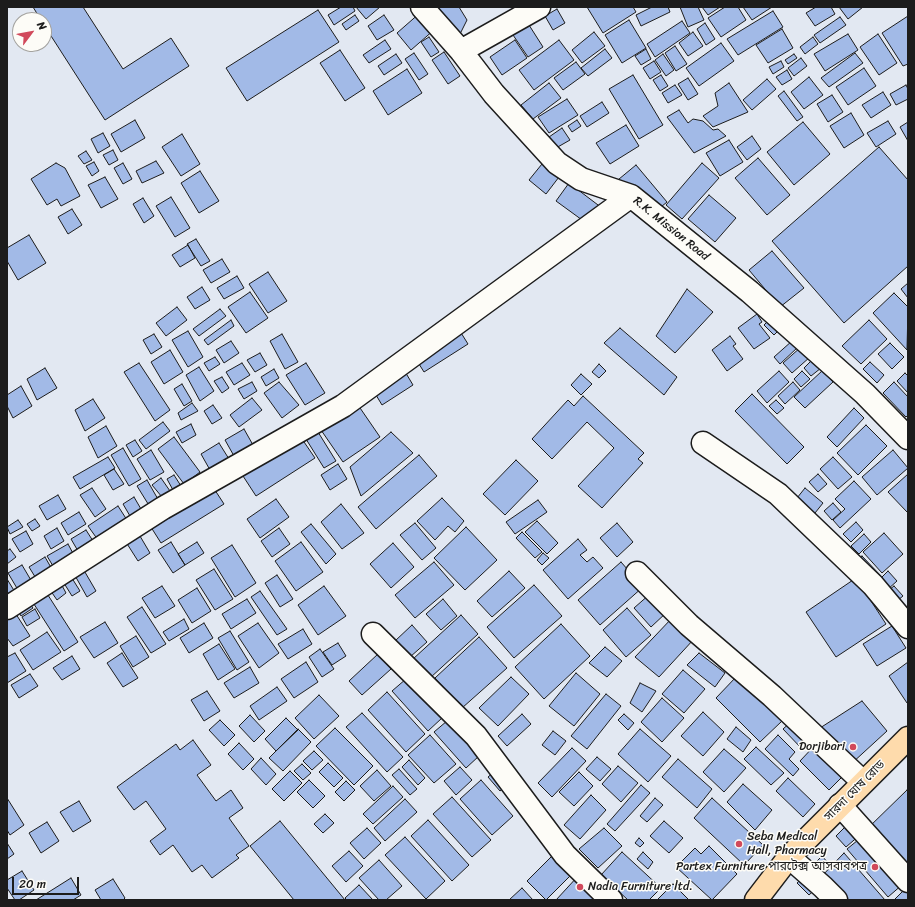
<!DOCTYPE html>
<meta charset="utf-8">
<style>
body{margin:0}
#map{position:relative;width:915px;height:907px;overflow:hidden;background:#e2e8f2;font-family:Sriracha,sans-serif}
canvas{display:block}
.frame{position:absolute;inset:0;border:8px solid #1c1c1c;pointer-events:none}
.north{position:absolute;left:12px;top:12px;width:40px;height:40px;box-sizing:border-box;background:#fdfcf7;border:1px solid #a3a29f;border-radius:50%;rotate:58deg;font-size:11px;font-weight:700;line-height:16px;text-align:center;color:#1c1c1c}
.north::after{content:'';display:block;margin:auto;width:14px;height:18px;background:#d1495b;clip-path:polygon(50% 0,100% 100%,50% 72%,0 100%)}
.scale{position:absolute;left:12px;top:877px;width:67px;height:18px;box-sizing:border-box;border:2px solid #1c1c1c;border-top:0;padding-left:5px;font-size:12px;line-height:14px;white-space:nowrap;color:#1c1c1c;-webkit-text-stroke:3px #fdfcf7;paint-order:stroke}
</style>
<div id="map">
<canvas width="915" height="907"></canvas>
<div class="frame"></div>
<div class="north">N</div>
<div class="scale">20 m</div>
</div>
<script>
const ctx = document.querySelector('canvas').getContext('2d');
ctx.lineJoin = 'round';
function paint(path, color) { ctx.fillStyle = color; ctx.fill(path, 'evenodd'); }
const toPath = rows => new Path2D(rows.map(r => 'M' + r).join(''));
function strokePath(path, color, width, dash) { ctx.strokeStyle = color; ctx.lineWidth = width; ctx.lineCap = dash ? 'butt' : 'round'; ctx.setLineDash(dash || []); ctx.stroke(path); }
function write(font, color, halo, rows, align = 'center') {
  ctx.font = font + ' Sriracha,"Noto Sans Bengali",sans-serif'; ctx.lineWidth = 3; ctx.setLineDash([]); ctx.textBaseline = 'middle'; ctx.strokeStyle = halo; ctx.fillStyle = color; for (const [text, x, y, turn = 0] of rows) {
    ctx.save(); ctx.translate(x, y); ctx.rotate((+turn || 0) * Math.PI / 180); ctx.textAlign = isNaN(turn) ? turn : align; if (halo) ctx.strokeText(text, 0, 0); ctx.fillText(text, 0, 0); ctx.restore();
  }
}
const building = toPath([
 [33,7,83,7,123,69,171,38,189,66,105,120,44,25,44,20,41,20,33,7],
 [341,7,353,7,355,11,334,25,328,15,341,7],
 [356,7,380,7,366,19,356,7],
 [431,7,459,7,467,20,459,36,431,7],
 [587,7,633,7,636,12,603,33,587,7],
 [652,7,668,7,670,12,641,26,636,15,652,7],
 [680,7,698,7,704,20,688,27,680,7],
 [702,7,720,7,708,15,702,7],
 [725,7,738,7,746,20,721,37,708,18,725,7],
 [743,7,772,7,752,20,743,7],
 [816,7,831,7,835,14,815,26,806,13,816,7],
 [839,7,863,7,848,19,839,7],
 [557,9,565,23,553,30,545,16,557,9],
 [318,10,339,42,247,101,226,68,318,10],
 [773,11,783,27,738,55,727,39,773,11],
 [421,12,435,29,411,50,397,33,421,12],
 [355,15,359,21,346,30,342,24,355,15],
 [384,15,394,30,377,40,368,26,384,15],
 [908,16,908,64,903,66,882,33,908,16],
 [840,17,846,25,820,43,814,35,840,17],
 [629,20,646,48,622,63,605,35,629,20],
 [682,21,690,33,655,57,647,44,682,21],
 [705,23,715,39,706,45,697,29,705,23],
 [529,25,543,47,528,57,513,35,529,25],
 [782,29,793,48,768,63,756,45,782,29],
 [594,32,605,46,582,63,572,50,594,32],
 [693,32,703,46,688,56,679,43,693,32],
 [848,34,858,50,825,71,814,54,848,34],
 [878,34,897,63,879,75,860,47,878,34],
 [429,37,439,52,431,57,421,42,429,37],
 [813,37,818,44,805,54,800,47,813,37],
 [385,40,391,49,369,63,363,55,385,40],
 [515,40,527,58,502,75,490,57,515,40],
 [559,40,574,60,534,90,519,70,559,40],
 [721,43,734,61,699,86,686,68,721,43],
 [675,46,687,64,676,71,665,53,675,46],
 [605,49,612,58,588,76,581,68,605,49],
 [646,49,651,59,641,65,635,56,646,49],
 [340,50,365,88,345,101,320,63,340,50],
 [444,52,460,76,448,84,432,60,444,52],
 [414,53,428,74,419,80,405,59,414,53],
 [855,53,863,63,829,87,821,78,855,53],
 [396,54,402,63,384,75,378,66,396,54],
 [663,54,674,70,666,76,655,60,663,54],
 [794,54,797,58,788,64,785,60,794,54],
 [801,58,807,66,794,76,788,68,801,58],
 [654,61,661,72,650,79,643,68,654,61],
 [781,61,784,67,773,74,769,67,781,61],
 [576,62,585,74,563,90,554,78,576,62],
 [864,68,876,86,848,105,836,87,864,68],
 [407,69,422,93,388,115,373,91,407,69],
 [787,70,792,79,782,85,776,77,787,70],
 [633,75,663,125,639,139,609,89,633,75],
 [661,75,668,86,660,91,653,80,661,75],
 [809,77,823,95,804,109,791,92,809,77],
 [688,78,698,94,688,100,678,84,688,78],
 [767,79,776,89,752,110,743,100,767,79],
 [549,83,561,98,533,119,521,105,549,83],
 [729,83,748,112,713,127,703,116,718,106,715,93,729,83],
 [675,85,682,95,668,103,662,93,675,85],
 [906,85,908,89,908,99,896,105,890,94,906,85],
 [784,91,803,117,797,121,778,96,784,91],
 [883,92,891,105,871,118,862,105,883,92],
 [832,95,843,112,828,122,817,104,832,95],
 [567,99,578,115,549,133,538,117,567,99],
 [602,102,609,113,587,127,580,116,602,102],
 [679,110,688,123,693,119,703,121,713,130,718,129,726,136,694,153,667,117,679,110],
 [851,113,864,135,844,148,830,126,851,113],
 [135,120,145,138,121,152,111,134,135,120],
 [577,120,581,126,572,132,568,126,577,120],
 [888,121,896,134,876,147,867,133,888,121],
 [803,122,830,154,794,185,767,152,803,122],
 [908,122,908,141,900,127,908,122],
 [626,125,639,146,610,164,596,143,626,125],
 [562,128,570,140,556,148,549,137,562,128],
 [103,133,110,146,98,153,91,139,103,133],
 [182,134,200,164,181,176,162,147,182,134],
 [752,136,761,149,747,160,737,147,752,136],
 [729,140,743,162,720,176,706,153,729,140],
 [879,147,908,180,908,266,844,323,772,241,879,147],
 [113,150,118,160,109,165,103,155,113,150],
 [86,151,92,160,84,164,78,156,86,151],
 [758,158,790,195,767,215,735,178,758,158],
 [156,161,164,173,142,183,136,171,156,161],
 [94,162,99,171,92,176,86,166,94,162],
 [56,163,65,168,80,196,61,206,57,199,47,205,31,179,56,163],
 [123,163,132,179,123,184,114,168,123,163],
 [702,163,719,178,682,219,666,205,702,163],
 [542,164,559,177,546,194,529,180,542,164],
 [636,165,667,202,644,221,613,184,636,165],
 [200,171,219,201,199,213,181,183,200,171],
 [105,177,118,199,101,208,88,185,105,177],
 [569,183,602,208,589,225,556,201,569,183],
 [709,195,736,218,715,242,688,219,709,195],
 [171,197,190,228,175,237,156,206,171,197],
 [143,198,154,216,144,223,133,204,143,198],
 [72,209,82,225,68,234,58,217,72,209],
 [29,235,46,263,18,280,7,261,7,248,29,235],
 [196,239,210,261,201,266,187,244,196,239],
 [188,245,195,258,180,267,172,255,188,245],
 [772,251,804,288,780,307,749,270,772,251],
 [222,259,230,272,211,283,203,270,222,259],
 [268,272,287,301,268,313,249,284,268,272],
 [237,276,244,288,224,299,217,288,237,276],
 [908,283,908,298,901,289,908,283],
 [202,287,210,300,195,309,187,297,202,287],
 [687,289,713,312,675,353,656,336,687,289],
 [250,292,268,318,246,333,228,307,250,292],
 [894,293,908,307,907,350,873,313,894,293],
 [177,307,187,320,166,336,156,323,177,307],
 [220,309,226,316,199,336,193,329,220,309],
 [757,314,762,322,759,324,770,338,754,349,738,328,757,314],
 [771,318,781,328,774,335,764,325,771,318],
 [231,320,234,326,208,345,204,340,231,320],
 [869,320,887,339,861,364,842,346,869,320],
 [458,328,468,344,424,372,414,356,458,328],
 [620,328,677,377,664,395,604,343,620,328],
 [188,331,203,357,188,367,172,340,188,331],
 [154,334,162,347,151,354,143,340,154,334],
 [282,334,298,362,285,369,270,341,282,334],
 [730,336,736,344,733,346,743,359,727,371,712,350,730,336],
 [231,341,239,353,224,363,216,350,231,341],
 [792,341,798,347,780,364,774,357,792,341],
 [890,343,904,357,892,369,878,354,890,343],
 [801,347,810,357,792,373,783,363,801,347],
 [170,350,183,372,164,384,151,362,170,350],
 [260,353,267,365,255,372,247,360,260,353],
 [215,357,220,364,209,371,204,363,215,357],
 [813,359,821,368,811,376,804,368,813,359],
 [870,362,884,375,877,383,863,369,870,362],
 [139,363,170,410,155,421,124,372,139,363],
 [242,363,250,375,234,385,226,372,242,363],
 [306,363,325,393,305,405,286,375,306,363],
 [599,364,606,371,599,378,592,372,599,364],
 [199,367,214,391,200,401,186,375,199,367],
 [45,368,57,388,37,400,27,379,45,368],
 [274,369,279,378,266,386,261,377,274,369],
 [404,370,413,385,382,405,373,390,404,370],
 [779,371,789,382,767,403,757,391,779,371],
 [802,371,810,379,801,387,794,379,802,371],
 [822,371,833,382,805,408,794,397,822,371],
 [905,373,908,376,908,393,897,381,905,373],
 [581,374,592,384,581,395,571,385,581,374],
 [222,377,229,388,222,393,214,381,222,377],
 [252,382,257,391,244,399,238,389,252,382],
 [279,382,299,405,282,418,264,393,279,382],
 [793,382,800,390,785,404,778,396,793,382],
 [894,382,908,397,908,415,906,417,883,393,894,382],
 [182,384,192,401,184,406,174,389,182,384],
 [21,386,32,406,13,418,7,406,7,395,21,386],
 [752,394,804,447,787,464,735,411,752,394],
 [583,396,644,453,638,459,643,463,602,508,578,486,614,448,587,422,552,459,532,439,568,400,574,406,583,396],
 [252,398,262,410,239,427,230,415,252,398],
 [93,399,105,418,85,431,75,410,93,399],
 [776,400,784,408,777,414,769,406,776,400],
 [192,403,198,411,181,420,178,413,192,403],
 [213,405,222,418,212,424,204,411,213,405],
 [358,405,380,437,343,462,321,430,358,405],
 [854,408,864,418,837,447,827,437,854,408],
 [163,422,170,431,146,449,139,440,163,422],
 [191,424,196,435,182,443,176,432,191,424],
 [866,425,887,446,858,475,837,453,866,425],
 [106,426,117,446,98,458,88,437,106,426],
 [244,429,253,445,234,456,225,440,244,429],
 [318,432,336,461,324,468,306,439,318,432],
 [391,432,413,453,361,496,350,467,391,432],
 [174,437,200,472,184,484,158,449,174,437],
 [302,439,315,458,256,496,243,476,302,439],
 [135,440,142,451,133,457,126,445,135,440],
 [219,443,229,459,210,470,201,454,219,443],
 [123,448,141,479,129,486,111,455,123,448],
 [151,450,164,472,150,480,137,459,151,450],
 [893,450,908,468,877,495,862,477,893,450],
 [419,455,437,476,376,529,358,507,419,455],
 [108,457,115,468,80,489,73,477,108,457],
 [833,457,852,477,838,489,820,469,833,457],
 [516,460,538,481,505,515,483,494,516,460],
 [338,464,347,479,330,490,321,475,338,464],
 [114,469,124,484,113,490,104,475,114,469],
 [818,474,827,484,818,492,809,482,818,474],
 [908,474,908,511,907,512,888,492,908,474],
 [174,475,181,486,173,490,167,479,174,475],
 [161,478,170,491,162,497,152,485,161,478],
 [147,480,159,501,150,507,137,486,147,480],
 [854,481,871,499,840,528,833,520,845,509,835,499,854,481],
 [211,484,224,504,161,543,149,524,211,484],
 [92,488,106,509,95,517,80,495,92,488],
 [805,488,823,503,815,513,797,498,805,488],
 [58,495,66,509,47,520,39,506,58,495],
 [134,497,141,509,130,516,123,504,134,497],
 [442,498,464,521,455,532,448,526,435,540,417,521,442,498],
 [276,499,289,517,260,538,247,519,276,499],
 [538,500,547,512,515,534,506,522,538,500],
 [833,503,841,512,832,520,824,511,833,503],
 [341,504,364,533,342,549,321,522,341,504],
 [118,506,127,520,98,540,88,526,118,506],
 [79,512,86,524,68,535,61,523,79,512],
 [35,519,40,526,32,531,27,524,35,519],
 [18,520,23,527,10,534,7,527,18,520],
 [537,521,558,543,547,554,525,532,537,521],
 [856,522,863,530,851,542,843,534,856,522],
 [415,523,436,548,422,560,400,535,415,523],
 [617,523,633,542,617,557,600,538,617,523],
 [311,524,336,554,326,564,301,532,311,524],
 [466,527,497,560,465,590,434,558,466,527],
 [57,528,64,541,51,549,44,536,57,528],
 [279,528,290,544,272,557,261,541,279,528],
 [86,530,93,541,78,551,71,539,86,530],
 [26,531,33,544,20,552,12,539,26,531],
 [137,531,150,553,138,561,124,539,137,531],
 [522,532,542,552,535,558,516,538,522,532],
 [884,533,903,554,882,573,863,552,884,533],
 [864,534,871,542,859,554,851,546,864,534],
 [578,539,587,550,580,555,587,562,593,557,603,568,568,599,543,570,578,539],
 [171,542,185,565,173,573,158,550,171,542],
 [197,542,204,553,185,565,178,554,197,542],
 [301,542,323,572,296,591,275,561,301,542],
 [393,543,414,567,391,588,370,564,393,543],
 [68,544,76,559,56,571,47,556,68,544],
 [232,545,256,583,235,597,211,558,232,545],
 [10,549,16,557,7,564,7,551,10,549],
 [543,553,549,558,542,565,537,560,543,553],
 [862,556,881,576,875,582,856,561,862,556],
 [45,557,53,571,37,580,29,567,45,557],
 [434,562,454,585,415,618,395,595,434,562],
 [621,562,643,587,600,625,578,600,621,562],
 [22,565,35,587,21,595,8,573,22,565],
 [82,567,96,591,87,597,73,572,82,567],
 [214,569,233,599,215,610,196,580,214,569],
 [509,571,525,588,492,617,477,601,509,571],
 [888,571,897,581,887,590,878,581,888,571],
 [70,575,80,591,72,596,62,580,70,575],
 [277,575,293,599,280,607,265,583,277,575],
 [856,578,886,624,836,657,806,612,856,578],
 [7,579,18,597,7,604,7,579],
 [59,580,66,593,57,600,48,587,59,580],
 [534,585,562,616,514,658,487,627,534,585],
 [162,586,175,606,155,618,142,598,162,586],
 [324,586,346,616,318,635,298,605,324,586],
 [894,586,903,596,898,600,889,590,894,586],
 [197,588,211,611,192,623,178,600,197,588],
 [260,591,287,629,277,635,251,597,260,591],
 [46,592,78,642,64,651,32,601,46,592],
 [650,594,667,612,651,627,634,608,650,594],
 [247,599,256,613,231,629,222,614,247,599],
 [443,599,457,616,441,630,426,614,443,599],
 [27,600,33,608,21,616,16,607,27,600],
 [142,607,166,644,151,653,127,617,142,607],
 [627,608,651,635,626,657,603,630,627,608],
 [35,609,40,618,27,626,22,617,35,609],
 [14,611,30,636,13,646,7,638,7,616,14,611],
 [461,615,478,634,430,678,413,659,461,615],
 [673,617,694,639,659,677,635,657,673,617],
 [184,619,189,629,169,641,163,632,184,619],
 [105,622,118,643,94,658,80,637,105,622],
 [204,623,213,638,189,653,180,638,204,623],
 [258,623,279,653,259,668,238,636,258,623],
 [561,624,590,656,544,699,515,667,561,624],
 [412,625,427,642,410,657,395,641,412,625],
 [892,626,906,648,877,666,863,644,892,626],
 [303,629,312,644,288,659,278,644,303,629],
 [230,631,249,662,237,670,218,638,230,631],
 [47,632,61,652,33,670,20,650,47,632],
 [136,636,149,657,133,667,120,646,136,636],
 [479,637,507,668,462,708,435,678,479,637],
 [338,643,346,656,332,665,323,652,338,643],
 [219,644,235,669,218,680,203,654,219,644],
 [605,647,622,661,607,677,589,663,605,647],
 [320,649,334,669,322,677,309,657,320,649],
 [15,653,26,671,7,683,7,657,15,653],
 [122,653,138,678,123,687,107,663,122,653],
 [699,653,725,673,715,687,687,665,699,653],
 [378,654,391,669,362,695,349,681,378,654],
 [72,656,80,669,62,680,53,668,72,656],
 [306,662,318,682,294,698,281,679,306,662],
 [908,662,908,702,907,703,889,676,908,662],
 [250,667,259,683,234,698,224,683,250,667],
 [683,670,705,689,684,713,662,694,683,670],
 [576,673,600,694,574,726,549,706,576,673],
 [30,674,38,686,19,698,11,685,30,674],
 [737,676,782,721,760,742,716,698,737,676],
 [511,677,529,694,498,726,479,708,511,677],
 [406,679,442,718,428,731,392,691,406,679],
 [640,683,656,691,642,712,630,703,640,683],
 [277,687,287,701,259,720,250,706,277,687],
 [207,691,220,711,204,721,191,700,207,691],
 [387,692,425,734,406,752,368,710,387,692],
 [606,694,621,706,587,749,571,736,606,694],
 [319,695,339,716,314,739,295,718,319,695],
 [662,698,684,718,662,742,641,722,662,698],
 [862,701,887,731,851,764,820,728,862,701],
 [703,712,724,732,703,756,681,736,703,712],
 [362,713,403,757,387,772,346,727,362,713],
 [522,714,531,724,507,746,498,736,522,714],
 [624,714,634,723,628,730,618,720,624,714],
 [250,715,265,731,254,742,239,726,250,715],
 [286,718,298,730,276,751,265,739,286,718],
 [220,720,235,735,224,746,209,730,220,720],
 [447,721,479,756,466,768,434,732,447,721],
 [792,721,810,738,803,750,783,729,792,721],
 [736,727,751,740,743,752,727,739,736,727],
 [335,728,373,766,354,785,316,746,335,728],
 [298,729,311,742,283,771,269,758,298,729],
 [640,729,671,756,648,782,618,754,640,729],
 [553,731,566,741,555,755,542,745,553,731],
 [430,735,456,764,434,783,408,755,430,735],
 [778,735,795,752,789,759,799,769,793,776,765,749,778,735],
 [193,740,211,765,197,775,216,801,231,790,243,808,229,818,249,846,236,855,239,858,212,878,202,865,192,872,173,845,160,855,150,841,166,829,146,801,134,810,117,787,176,744,180,750,193,740],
 [239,743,254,759,243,770,228,754,239,743],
 [817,743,847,772,829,790,800,761,817,743],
 [756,747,784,773,771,785,744,759,756,747],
 [572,748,586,761,552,797,538,783,572,748],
 [724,749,746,768,724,792,703,772,724,749],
 [314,751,323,760,312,770,303,761,314,751],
 [597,757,611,769,600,781,586,769,597,757],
 [261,758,276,774,266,785,251,769,261,758],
 [678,759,712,789,697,808,662,777,678,759],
 [409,760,425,778,418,785,402,767,409,760],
 [328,763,343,778,334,787,319,772,328,763],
 [302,764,311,773,303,780,294,771,302,764],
 [618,766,638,783,621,802,602,784,618,766],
 [460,767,472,780,456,795,444,781,460,767],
 [399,769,417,789,410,795,392,775,399,769],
 [377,770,391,786,374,801,360,786,377,770],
 [290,771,302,783,284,801,272,789,290,771],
 [494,772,506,786,500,791,488,777,494,772],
 [579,772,593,786,574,806,559,792,579,772],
 [788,778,815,804,803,817,776,791,788,778],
 [309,780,325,796,313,808,297,792,309,780],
 [481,780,513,816,492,835,460,799,481,780],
 [346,781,355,790,344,801,335,792,346,781],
 [743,784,772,810,755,830,727,802,743,784],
 [641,785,650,793,615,831,607,824,641,785],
 [393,786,403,797,373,824,363,814,393,786],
 [907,790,908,791,908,872,867,829,907,790],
 [591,795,606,810,580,839,564,825,591,795],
 [452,797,491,840,472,857,433,814,452,797],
 [7,798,24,825,10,835,7,830,7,798],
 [655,798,663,805,647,822,640,816,655,798],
 [712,798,763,845,744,865,694,818,712,798],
 [405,799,417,812,385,841,374,828,405,799],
 [79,801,91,821,73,832,60,812,79,801],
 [325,814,334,823,323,833,314,824,325,814],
 [428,820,469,865,452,881,411,836,428,820],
 [280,821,345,900,294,900,250,846,280,821],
 [664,821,683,838,669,853,650,836,664,821],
 [47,822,59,841,41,853,29,833,47,822],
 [850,822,861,834,846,847,836,836,850,822],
 [367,828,381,843,364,859,350,843,367,828],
 [604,828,622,846,598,868,579,849,604,828],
 [863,836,903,884,888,897,847,849,863,836],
 [405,837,445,881,426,899,385,855,405,837],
 [639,838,644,843,640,847,635,843,639,838],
 [7,843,14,854,7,859,7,843],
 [709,846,737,874,712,900,676,867,695,848,701,854,709,846],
 [349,851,363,866,346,882,332,866,349,851],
 [622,852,661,888,649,900,628,900,601,875,622,852],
 [643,852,653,862,648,869,637,859,643,852],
 [844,853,885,900,838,900,819,879,844,853],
 [553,855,572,874,546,900,527,881,553,855],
 [822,856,829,864,823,869,816,862,822,856],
 [379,860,402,886,386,900,379,900,359,878,379,860],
 [22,871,34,890,19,900,15,900,7,888,7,880,22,871],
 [808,873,820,885,809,895,797,883,808,873],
 [579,875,607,900,556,900,579,875],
 [71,878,81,895,73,900,36,900,71,878],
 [113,879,125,898,123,900,101,900,95,890,113,879],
 [673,884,689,900,657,900,673,884],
 [359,885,373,900,347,900,345,898,359,885],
 [908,886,908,900,894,900,908,886],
 [522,888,533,900,509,900,522,888]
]);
const minor = toPath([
 [422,7,461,51,494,94,557,163,581,179,631,196,750,292,865,394,908,438],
 [461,51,539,7],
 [703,443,778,494,873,585,908,627],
 [637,573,689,625,772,696,863,782],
 [7,608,163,508,343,406,631,196],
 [373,634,476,736,565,855,611,900],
 [840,805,908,881],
 [789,857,823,887,836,900]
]);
const major = toPath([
 [756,900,789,857,908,738]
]);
const markers = [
 [853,747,4,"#d1495b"],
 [739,844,4,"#d1495b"],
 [875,867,4,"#d1495b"],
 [580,887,4,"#d1495b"]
];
const streetNames = [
 ["R.K. Mission Road",671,229,39],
 ["সারদা ঘোষ রোড",855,791,-45]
];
const poiNames = [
 ["Dorjibari",845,747],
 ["Seba Medical",747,837,"left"],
 ["Hall, Pharmacy",747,851,"left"],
 ["Partex Furniture পারটেক্স আসবাবপত্র",867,867],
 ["Nadia Furniture ltd.",588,887,"left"]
];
paint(building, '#a2bae7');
strokePath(building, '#1c1c1c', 1);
strokePath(minor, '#1c1c1c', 25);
strokePath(major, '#1c1c1c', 25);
strokePath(minor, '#fdfcf7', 22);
strokePath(major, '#fedbac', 22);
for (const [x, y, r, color] of markers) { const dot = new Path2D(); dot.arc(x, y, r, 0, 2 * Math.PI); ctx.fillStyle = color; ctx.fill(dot); strokePath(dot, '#fdfcf7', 1.5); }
write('12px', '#1c1c1c', '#fdfcf7', streetNames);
write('12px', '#1c1c1c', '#fdfcf7', poiNames, 'right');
</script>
